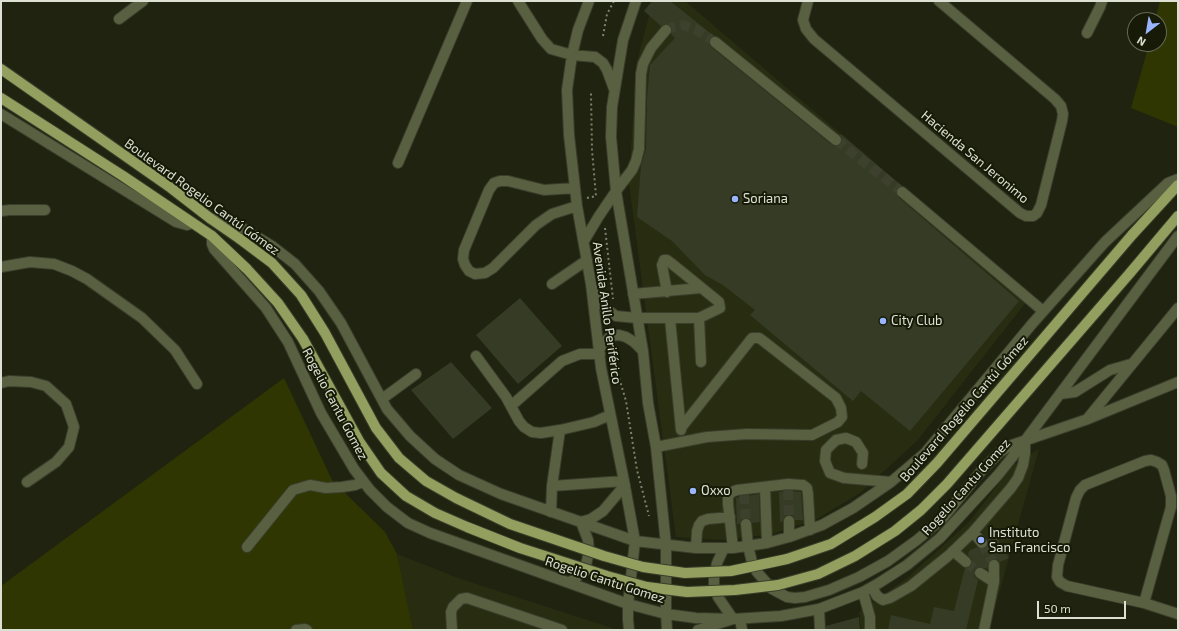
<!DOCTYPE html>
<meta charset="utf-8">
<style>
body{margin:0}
#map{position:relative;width:1179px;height:631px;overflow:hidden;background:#1f230f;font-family:"Exo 2",sans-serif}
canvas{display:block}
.frame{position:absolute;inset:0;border:2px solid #dde1d4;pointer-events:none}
.north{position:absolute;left:1127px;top:12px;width:40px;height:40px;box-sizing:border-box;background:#161a06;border:1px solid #666a58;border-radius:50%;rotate:211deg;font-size:11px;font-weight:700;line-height:16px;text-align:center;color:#dde1d4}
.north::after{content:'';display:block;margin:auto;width:14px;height:18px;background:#99b5fd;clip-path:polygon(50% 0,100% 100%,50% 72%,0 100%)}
.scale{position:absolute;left:1037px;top:601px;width:89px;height:18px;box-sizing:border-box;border:2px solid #dde1d4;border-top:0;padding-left:5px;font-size:12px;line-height:14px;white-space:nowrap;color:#dde1d4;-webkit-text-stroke:3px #161a06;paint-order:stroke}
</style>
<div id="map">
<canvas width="1179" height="631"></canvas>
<div class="frame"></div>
<div class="north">N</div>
<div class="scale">50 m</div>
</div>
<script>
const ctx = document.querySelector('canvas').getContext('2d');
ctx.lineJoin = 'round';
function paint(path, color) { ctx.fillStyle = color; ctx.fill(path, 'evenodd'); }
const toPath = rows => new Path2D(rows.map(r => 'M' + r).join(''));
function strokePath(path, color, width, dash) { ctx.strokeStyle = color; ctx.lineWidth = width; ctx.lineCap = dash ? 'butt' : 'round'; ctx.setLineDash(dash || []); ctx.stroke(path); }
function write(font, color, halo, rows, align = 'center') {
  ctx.font = font + ' "Exo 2",sans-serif'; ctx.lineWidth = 4; ctx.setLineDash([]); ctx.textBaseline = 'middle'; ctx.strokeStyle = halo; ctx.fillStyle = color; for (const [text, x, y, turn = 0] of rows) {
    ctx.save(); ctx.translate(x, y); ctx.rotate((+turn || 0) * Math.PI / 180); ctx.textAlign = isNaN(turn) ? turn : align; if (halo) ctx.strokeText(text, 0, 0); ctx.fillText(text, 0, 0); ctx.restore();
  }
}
const built = toPath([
 [653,1,685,1,1031,296,917,441,860,493,817,519,772,534,725,540,676,537,629,184,636,65],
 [1039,449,989,630,861,630,859,612,907,578,969,522,1013,465],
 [397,554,461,579,612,628,613,630,413,630]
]);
const green = toPath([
 [1160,1,1178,1,1178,127,1131,108,1149,44,1159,44,1159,20,1155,20],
 [284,378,332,480,385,532,397,554,413,630,1,630,1,586]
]);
const building = toPath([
 [652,1,670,1,714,36,710,38,709,41,711,47,832,145,835,146,841,144,842,141,840,135,841,134,902,186,897,188,896,190,898,197,1019,301,910,431,861,391,853,401,750,315,755,310,723,285,705,275,672,241,637,217,641,166,646,149,647,99,650,65,675,38,671,34,672,31,670,25,667,24,661,26,644,11],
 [520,298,562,346,518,384,476,335],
 [451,362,492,408,453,439,411,390],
 [788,491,801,492,803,520,795,520,793,516,789,515,785,516,782,522,780,522,779,492],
 [759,494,760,522,752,523,751,520,746,518,742,519,740,524,737,524,736,498],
 [995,535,1009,558,1000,562,997,559,991,559,988,562,988,569,980,567,974,570,974,576,978,580,966,630,888,630,891,615,930,624,934,607,954,611,965,568,969,568,972,564,972,559,968,555,969,551,977,547,980,549,986,548,988,545,988,540],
 [859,617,860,630,826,630,826,626]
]);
const minorTunnel = toPath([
 [666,30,673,27,683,25,695,29,715,42],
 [836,140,902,192],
 [788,490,789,521],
 [744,494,746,524],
 [982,543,994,565],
 [966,562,980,573]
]);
const path = toPath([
 [603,36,607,14,614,1],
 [587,198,596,196,592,150,591,93],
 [605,228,613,299],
 [615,364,626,401,637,470,649,516]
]);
const minor = toPath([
 [518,1,542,39,551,49,572,55,595,57,603,63,607,70,614,89],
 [589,1,578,30,572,55,567,90,569,135,577,206,591,284,601,368,624,481,635,541,628,604,628,620,629,630],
 [636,1,623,40,612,107,611,137,616,191,643,351,648,403,656,447,666,545,666,614,667,630],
 [808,1,803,20,806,29,814,39,1020,213,1026,216,1033,216,1037,213,1041,205,1062,121,1063,114,1061,106,1055,99,939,1],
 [119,19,143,1],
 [1087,33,1100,7,1102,1],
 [715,42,836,140],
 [1,114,176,222,187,225,192,223],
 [398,163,467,1],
 [575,188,544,190,508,181,500,181,494,183,489,190,464,250,463,259,465,265,469,271,475,274,485,273,493,268,536,225,552,214,577,206],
 [902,192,1043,311],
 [1,211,10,210,45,210],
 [211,219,219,218,246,230,272,246,295,264,319,291,341,323,387,409,410,436,435,459,459,475,501,494,635,541,696,548,733,548,767,543,789,537,822,525,853,508,891,482,925,453,1032,324,1105,242,1168,183,1178,179],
 [212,236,212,244,214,249,266,308,288,342,321,413,354,469,370,490,387,507,408,523,430,533,628,604,666,614,696,618,733,619,781,616,819,609,863,592,879,583,907,565,940,538,998,475,1018,450,1178,236],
 [584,241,599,216,616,191,632,170,636,161,639,149,641,74,643,64,651,48,666,30],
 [1,267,30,262,54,264,72,271,87,279,142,318,175,350,197,384],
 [552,284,587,260],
 [593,288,605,308,616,316,637,318,699,318,720,308,719,302,671,263,667,260,664,260,662,265,667,292],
 [633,294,701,288],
 [699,318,701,362],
 [670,319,681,430],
 [599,350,604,342,611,336,619,335,626,337,634,342,643,351],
 [476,356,506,397,519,421,524,427,532,432,541,433,560,430,594,422,610,415],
 [1,383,9,381,31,382,46,386,66,404,74,427,69,447,56,462,27,482],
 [1060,394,1075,392,1110,370,1131,364],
 [382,399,416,374],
 [511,406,562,361,580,354,600,354],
 [1088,418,1178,308],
 [656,447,707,437,747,434,812,435,838,422,842,417,841,408,836,398,762,340,759,338,752,338,681,428],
 [862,464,863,453,856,442,846,438,836,440,826,450,825,461,830,473,844,478,891,482],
 [552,486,624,481],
 [765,487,767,543],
 [551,512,552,486,560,430],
 [789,521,789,537],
 [581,522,591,519,603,511,625,485],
 [746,524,748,546,752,562,757,572,772,589,787,597,795,598,805,597,829,590,859,577,888,561,917,540,942,519,982,470,1000,452,1012,445,1088,419,1178,382],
 [973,532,982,543],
 [247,547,293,490,310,485,326,488,342,487,355,485,363,482],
 [696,548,697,531,699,525,702,521,708,519,730,517],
 [733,548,728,504,728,496,732,492,737,490,788,484,803,485,807,488,808,494,810,530],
 [953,551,966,562],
 [980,573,994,582],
 [569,583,578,576,586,565,589,551,588,540,581,522],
 [872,587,877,596,883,600,890,598,911,586,948,556,973,532,1011,488,1018,478,1023,465,1025,453,1025,441],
 [863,592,870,617,870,630],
 [1144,603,1171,507,1171,496,1164,470,1162,465,1157,462,1151,460,1145,461,1085,485,1080,490,1076,498,1058,565,1057,577,1060,582,1067,586,1144,603,1178,614],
 [819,609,820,630],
 [740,619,742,630],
 [296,630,305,629,307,630],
 [452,630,451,612,453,607,461,599,467,598,562,630],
 [698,630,733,619,718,597,714,587,714,577,717,563,724,548],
 [984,630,994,582,994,565]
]);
const major = toPath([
 [1,69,171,188,211,219,240,239],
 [1,98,123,176,212,236,247,269,278,303,303,339],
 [1132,235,1178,185],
 [1130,273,1178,216]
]);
const majorBridge = toPath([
 [240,239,272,263,301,295,325,333,376,428,399,458,426,481,456,498,510,524,604,556,643,567,685,573,731,571,787,559,831,544,875,517,907,494,937,463,1132,235],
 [303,339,359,441,381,473,406,496,435,513,467,527,520,548,607,576,647,587,687,592,735,590,778,585,818,574,855,556,895,531,921,510,947,484,1130,273]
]);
const markers = [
 [735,199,4,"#99b5fd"],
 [883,321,4,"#99b5fd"],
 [693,491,4,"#99b5fd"],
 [981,540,4,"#99b5fd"]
];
const streetNames = [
 ["Hacienda San Jeronimo",975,157,40],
 ["Boulevard Rogelio Cantú Gómez",202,197,36],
 ["Avenida Anillo Periférico",607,313,82],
 ["Rogelio Cantu Gomez",335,404,62],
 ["Boulevard Rogelio Cantú Gómez",964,409,-49],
 ["Rogelio Cantu Gomez",966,487,-48],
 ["Rogelio Cantu Gomez",605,580,18]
];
const poiNames = [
 ["Soriana",743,199],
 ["City Club",891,321],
 ["Oxxo",701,491],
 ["Instituto",989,533],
 ["San Francisco",989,548]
];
paint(built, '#282d11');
paint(green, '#2f3602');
paint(building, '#363b25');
strokePath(minorTunnel, '#3c402d', 10, [10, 5]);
strokePath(minor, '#3a3e2b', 12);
strokePath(major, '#3a3e2b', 12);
strokePath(path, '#7d8170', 2, [2, 3]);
strokePath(minor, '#596042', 10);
strokePath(major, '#929f5f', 10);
strokePath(majorBridge, '#3a3e2b', 12, []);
strokePath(majorBridge, '#929f5f', 10);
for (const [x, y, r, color] of markers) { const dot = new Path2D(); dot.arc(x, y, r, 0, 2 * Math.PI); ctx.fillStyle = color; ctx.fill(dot); strokePath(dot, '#161a06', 1.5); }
write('13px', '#dde1d4', '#161a06', streetNames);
write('13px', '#dde1d4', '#161a06', poiNames, 'left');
</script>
